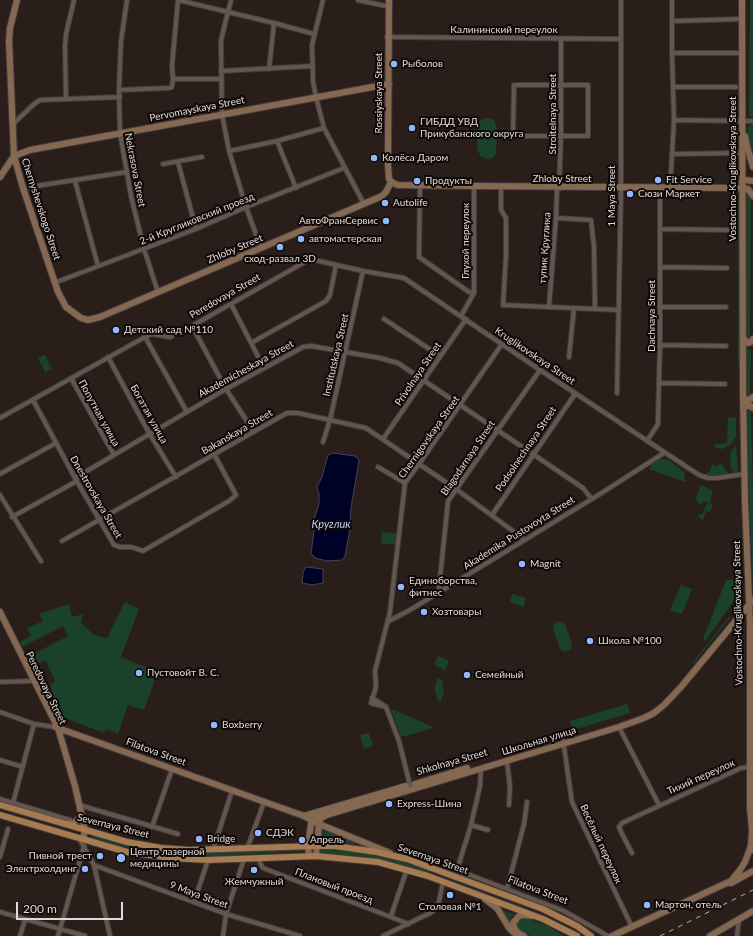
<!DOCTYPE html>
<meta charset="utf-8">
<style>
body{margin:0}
#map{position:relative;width:753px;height:936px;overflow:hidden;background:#291e19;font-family:Lato,sans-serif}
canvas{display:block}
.scale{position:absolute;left:16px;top:902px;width:107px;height:18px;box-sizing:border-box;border:2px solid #e1d9d6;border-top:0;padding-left:5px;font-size:12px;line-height:14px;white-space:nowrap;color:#e1d9d6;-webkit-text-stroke:3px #0e0907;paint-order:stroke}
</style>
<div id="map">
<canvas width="753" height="936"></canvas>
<div class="scale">200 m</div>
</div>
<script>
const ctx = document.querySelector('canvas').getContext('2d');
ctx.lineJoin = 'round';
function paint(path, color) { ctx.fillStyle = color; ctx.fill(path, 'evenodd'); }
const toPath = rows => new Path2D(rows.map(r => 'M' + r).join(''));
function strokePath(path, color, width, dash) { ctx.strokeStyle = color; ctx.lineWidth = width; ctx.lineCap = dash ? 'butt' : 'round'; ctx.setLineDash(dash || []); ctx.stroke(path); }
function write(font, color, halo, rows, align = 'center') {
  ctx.font = font + ' Lato,sans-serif'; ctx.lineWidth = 4; ctx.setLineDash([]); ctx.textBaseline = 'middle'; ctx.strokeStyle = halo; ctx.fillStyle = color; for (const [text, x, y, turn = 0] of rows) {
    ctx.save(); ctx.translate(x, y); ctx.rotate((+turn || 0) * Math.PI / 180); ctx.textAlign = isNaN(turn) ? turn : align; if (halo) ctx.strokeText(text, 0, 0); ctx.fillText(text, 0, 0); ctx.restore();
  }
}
const green = toPath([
 [750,0,753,0,753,117,749,117],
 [487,118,494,120,497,128,496,153,494,157,488,159,481,157,477,149,478,124,481,120],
 [753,124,753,148,750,148,748,141,748,128,749,125],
 [748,195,751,196,750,341,746,339,747,196],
 [738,201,740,202,739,355,739,366,738,366],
 [748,348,751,350,750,397,746,397,746,350],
 [45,355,52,369,45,372,38,358],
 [748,408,751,409,753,492,753,588,749,497,747,435],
 [728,417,736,418,736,437,731,444,723,449,716,448,714,444,727,444],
 [736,445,738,472,734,472,731,469,730,453],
 [661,459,667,459,684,472,685,482,649,469,652,464],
 [713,463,715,466,722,464,728,474,718,476,706,475,707,472,709,473],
 [701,485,713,491,710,503,703,501,701,505,698,503,696,498],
 [707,503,713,504,710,512,706,511,703,520,698,517,699,514,702,515],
 [382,532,397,533,396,545,381,543],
 [740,579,741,591,705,641,703,639,726,580],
 [681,585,692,589,682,614,670,610],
 [512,594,526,598,523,607,510,602],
 [125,602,139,609,121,657,158,672,144,710,128,705,118,734,106,729,104,733,62,717,46,687,51,685,55,681,46,661,34,663,30,656,68,636,63,626,22,647,20,642,31,636,27,628,43,621,39,614,69,604,72,617,83,614,81,623,94,635,107,638],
 [729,617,730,618,694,663,693,662],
 [559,621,565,624,572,643,571,649,567,651,563,651,560,649,553,629,554,623],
 [438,656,449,661,445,670,434,665],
 [438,678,443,680,442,687,444,691,440,703,437,698,435,690,434,690],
 [627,704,630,713,573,730,570,721],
 [392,709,424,723,434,728,401,737,391,710],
 [369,733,373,746,364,749,360,735],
 [326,831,358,842,358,844,325,842,320,839,320,832],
 [91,835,141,847,304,849,304,851,216,856,181,855,140,850,119,846,92,839],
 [319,849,345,850,389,858,410,863,428,870,429,872,427,873,388,861,366,857,320,853,319,852],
 [502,910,514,914,509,922,508,922],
 [523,917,548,926,564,936,531,936,520,931,516,926,517,921]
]);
const water = toPath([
 [333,453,355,456,359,460,351,508,349,535,345,556,342,560,327,561,315,558,311,553,314,531,313,523,319,504,319,493,317,487,322,477,328,455,333,453],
 [306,567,323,569,323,583,312,585,302,583,303,573,306,567]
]);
const street = toPath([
 [127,0,121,41,119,90,120,133,131,196,144,249,158,292],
 [178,0,274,23,314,34],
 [231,0,221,40,222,114,229,151,246,207,261,248],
 [323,0,312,45,313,81,316,97,324,128,364,204],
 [358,0,386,6],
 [672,21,742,19],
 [387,37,621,39],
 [672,53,742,53],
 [269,69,274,23],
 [221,71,313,66],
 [173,79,172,66,178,0],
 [514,85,588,85,588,136,513,136,514,85],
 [673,87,736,87],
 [119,90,169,88,172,87,173,79,221,79],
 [66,99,65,47,66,34,74,0],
 [674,120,742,121],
 [745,121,753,121],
 [12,125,34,104,40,100,120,97],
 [277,141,296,188],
 [229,151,277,141,324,128],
 [672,154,742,153],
 [178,162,196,229],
 [163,164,202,157],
 [75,181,98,266],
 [420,185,419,257,469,292,474,293],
 [474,186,474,293],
 [501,186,501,210,506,218,506,256,503,305,619,310],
 [23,188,127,172],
 [559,189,561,136,561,39],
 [670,189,674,120,672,53,672,0],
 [556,218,591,220,594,247,595,309],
 [661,229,728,230],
 [660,267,727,268],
 [54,283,196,229,246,207,344,168],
 [231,304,264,368],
 [549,307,556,218,557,189],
 [660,307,726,307],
 [461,316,474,293],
 [384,319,440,356],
 [192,326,226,389,254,432],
 [145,337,187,412],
 [251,343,326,301,330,295,336,265],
 [660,345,726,346],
 [108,357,149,433,176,477],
 [569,357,574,308],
 [71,378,114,455],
 [660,383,725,384],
 [617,393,621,192,621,0],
 [33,400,75,478,114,545,120,547,131,547,143,551,229,501,236,495,214,454],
 [0,418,145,337,152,334,170,337,192,326,310,259,363,271,404,278,540,370,699,475,708,478,717,478,744,474],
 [383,439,466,319],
 [647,441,658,424,658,420,660,345,660,187],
 [323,442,330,420,363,271],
 [378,467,405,483],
 [0,474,56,443],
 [75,478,226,389,303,347,311,346,380,358,398,363,583,488,591,498],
 [0,495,41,561],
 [492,515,575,394],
 [12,517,77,481],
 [62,541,278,418,287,413,298,413,366,428,456,489,525,540],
 [440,591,439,588,448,501,540,370],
 [389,621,410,610,600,494,664,453],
 [0,682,32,681],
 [372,698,386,707,399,741,410,785],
 [386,707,371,703,376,687,375,671,390,612,405,483,419,464,502,344],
 [0,712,34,724,55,727],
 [619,727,659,805],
 [563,740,572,802,632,927],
 [0,760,23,767],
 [507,761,510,787,509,805],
 [481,769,480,786,471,825,457,870,564,911,608,936],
 [0,799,70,820],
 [13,803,34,724],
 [79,805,178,834],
 [471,825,488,830],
 [152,827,171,772],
 [79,838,94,865,110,936],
 [247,849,263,805],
 [213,850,231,794],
 [632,853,621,832,619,827,622,823,741,768,749,767],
 [0,857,8,829],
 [260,858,260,863,263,868,409,924],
 [94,865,226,914,300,936],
 [507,889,524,824,527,802],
 [194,902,208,860],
 [0,912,85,936],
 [391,916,407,869],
 [20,936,25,920],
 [58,936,84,846],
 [223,936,226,914,244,859],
 [383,936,432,912,438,906,443,882],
 [737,936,739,919]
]);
const secondary = toPath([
 [17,0,10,28,9,41,14,156,23,188,58,292,66,307,81,318,88,320,100,317,382,196,386,192,391,182],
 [389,0,388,165,389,179,393,183,398,185,474,186,742,188,748,189,753,196],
 [742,0,743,392,745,502,750,624,750,808,752,829],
 [745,136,747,146,753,167],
 [0,177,14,156,30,150,389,84],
 [742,182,745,180,753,181],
 [743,338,748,343,751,342,753,339],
 [743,396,746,400,749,400,753,397],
 [743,408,749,405,753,408],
 [0,612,58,728,75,786,85,830,83,839],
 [55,727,304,816,319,824,390,853],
 [415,784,467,768],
 [304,816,406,786],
 [66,824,74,823,80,817],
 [752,850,751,846,752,829,753,826],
 [309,856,308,846,311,824,322,812],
 [316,856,319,824,321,818,327,815,619,727,644,718,654,713,664,705,681,687,753,600],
 [731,883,753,871],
 [485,899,497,908,509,928,513,932,520,936],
 [524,936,517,932,514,927,513,923,519,916,524,915,531,916],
 [612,936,731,881,740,870,745,862,751,846],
 [710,936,753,911]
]);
const primary = toPath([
 [0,805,127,842,161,848,189,850,316,846,335,846,377,852,407,859,543,909,577,926,591,936],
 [0,815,127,852,172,858,208,860,316,856,378,862,428,876,543,919,577,936]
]);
const rail = toPath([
 [660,936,753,890]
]);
const markers = [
 [394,64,4,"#91b8fd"],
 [412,128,4,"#91b8fd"],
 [374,158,4,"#91b8fd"],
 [658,180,4,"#91b8fd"],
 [417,181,4,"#91b8fd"],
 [630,194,4,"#91b8fd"],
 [385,203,4,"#91b8fd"],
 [386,221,4,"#91b8fd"],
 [301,239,4,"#91b8fd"],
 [280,247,4,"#91b8fd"],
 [116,330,4,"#91b8fd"],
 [522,564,4,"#91b8fd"],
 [401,587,4,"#91b8fd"],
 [424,612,4,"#91b8fd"],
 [590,641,4,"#91b8fd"],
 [139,673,4,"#91b8fd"],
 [467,675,4,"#91b8fd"],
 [214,725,4,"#91b8fd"],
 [389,804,4,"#91b8fd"],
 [258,833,4,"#91b8fd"],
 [199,839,4,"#91b8fd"],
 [302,840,4,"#91b8fd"],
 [100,856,4,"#91b8fd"],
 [121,858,5,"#91b8fd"],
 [85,869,4,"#91b8fd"],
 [254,870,4,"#91b8fd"],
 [450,895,4,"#91b8fd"],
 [647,905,4,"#91b8fd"]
];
const streetNames = [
 ["Калининский переулок",504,30],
 ["Rossiyskaya Street",379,93,-90],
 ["Pervomayskaya Street",197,109,-11],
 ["Stroitelnaya Street",553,114,-90],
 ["Vostochno-Kruglikovskaya Street",733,169,-90],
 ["Nekrasova Street",135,170,79],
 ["Zhloby Street",562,179],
 ["1 Maya Street",612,196,-90],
 ["Chernyshevskogo Street",41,209,72],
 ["2-й Кругликовский проезд",197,219,-22],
 ["Глухой переулок",466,241,-90],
 ["тупик Круглика",545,248,-86],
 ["Zhloby Street",235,249,-23],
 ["Peredovaya Street",225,296,-30],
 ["Dachnaya Street",652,316,-90],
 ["Institutskaya Street",336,355,-77],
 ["Kruglikovskaya Street",535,356,34],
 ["Akademicheskaya Street",246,369,-29],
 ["Privolnaya Street",418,374,-56],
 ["Попутная улица",99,413,61],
 ["Богатая улица",149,414,61],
 ["Bakanskaya Street",237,432,-30],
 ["Chernigovskaya Street",429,437,-55],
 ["Podsolnechnaya Street",526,449,-56],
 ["Blagodarnaya Street",468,458,-56],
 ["Dnestrovskaya Street",96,497,60],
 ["Akademika Pustovoyta Street",519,533,-32],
 ["Vostochno-Kruglikovskaya Street",738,613,-91],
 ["Peredovaya Street",46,688,64],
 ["Школьная улица",539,741,-17],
 ["Filatova Street",156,752,20],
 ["Shkolnaya Street",452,762,-16],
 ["Тихий переулок",701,777,-24],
 ["Severnaya Street",113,826,14],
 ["Весёлый переулок",601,844,65],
 ["Severnaya Street",433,859,19],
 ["Плановый проезд",334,886,21],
 ["Filatova Street",538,890,21],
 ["9 Maya Street",199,895,20]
];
const poiNames = [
 ["Рыболов",402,64],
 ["ГИБДД УВД",420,122],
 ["Прикубанского округа",420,134],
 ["Колёса Даром",382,158],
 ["Fit Service",666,180],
 ["Продукты",425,181],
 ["Сюзи Маркет",638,194],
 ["Autolife",393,203],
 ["АвтоФранСервис",378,221,"right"],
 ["автомастерская",309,239],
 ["сход-развал 3D",280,259,"center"],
 ["Детский сад №110",124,330],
 ["Magnit",530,564],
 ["Единоборства,",409,581],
 ["фитнес",409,593],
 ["Хозтовары",432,612],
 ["Школа №100",598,641],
 ["Пустовойт В. С.",147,673],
 ["Семейный",475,675],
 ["Boxberry",222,725],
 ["Express-Шина",397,804],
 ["СДЭК",266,833],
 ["Bridge",207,839],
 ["Апрель",310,840],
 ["Центр лазерной",130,852],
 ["медицины",130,864],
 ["Пивной трест",92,856,"right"],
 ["Электрхолдинг",77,869,"right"],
 ["Жемчужный",254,882,"center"],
 ["Мартон, отель",655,905],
 ["Столовая №1",450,907,"center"]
];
const waterNames = [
 ["Круглик",331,524]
];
paint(green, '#1a422b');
paint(water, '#000127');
strokePath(water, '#44425c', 1);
strokePath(street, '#443a37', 6);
strokePath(secondary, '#443a37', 8);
strokePath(primary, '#443a37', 8);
strokePath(street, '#635650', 4);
strokePath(secondary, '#846851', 6);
strokePath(primary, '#a67b52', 6);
strokePath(rail, '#bab1ae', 1, [5, 5]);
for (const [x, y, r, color] of markers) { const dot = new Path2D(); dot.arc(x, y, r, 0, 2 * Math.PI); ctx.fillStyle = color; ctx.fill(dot); strokePath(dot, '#0e0907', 1.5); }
write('10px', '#e1d9d6', '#0e0907', streetNames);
write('10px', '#e1d9d6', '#0e0907', poiNames, 'left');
write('italic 11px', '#b8d0fc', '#0e0907', waterNames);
</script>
